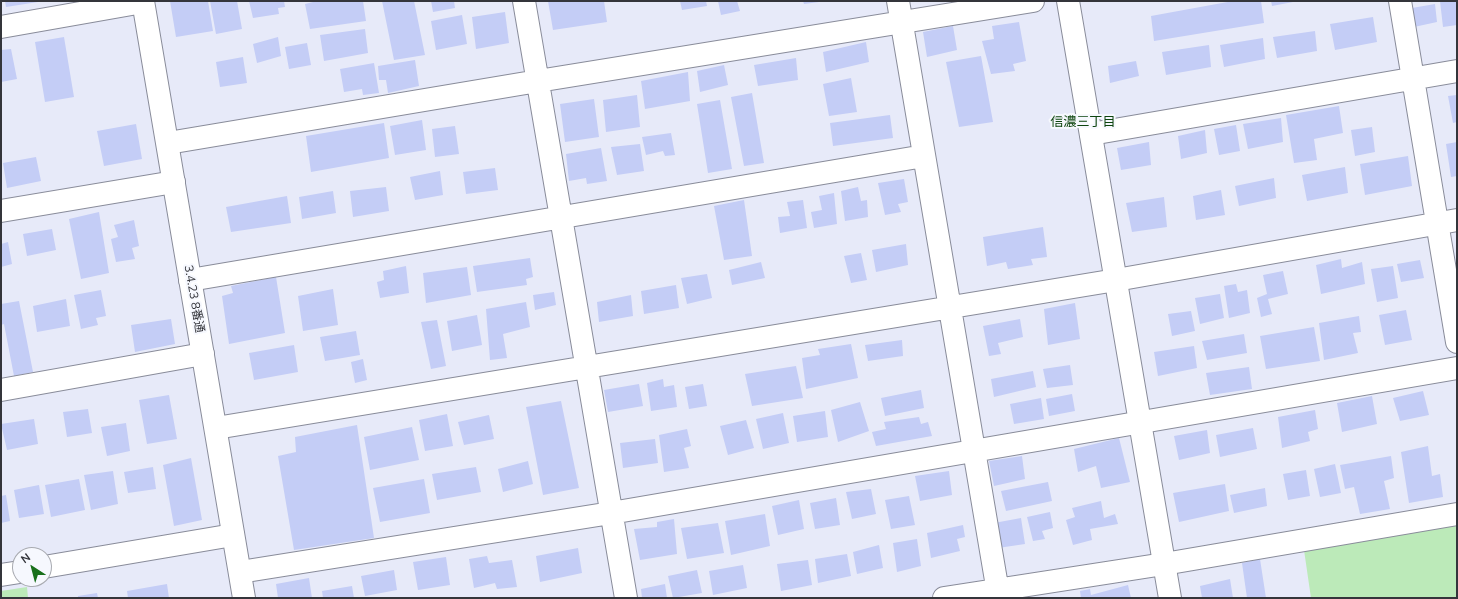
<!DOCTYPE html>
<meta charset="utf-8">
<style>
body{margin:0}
#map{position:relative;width:1458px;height:599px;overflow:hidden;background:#e7eaf9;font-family:Mulish,sans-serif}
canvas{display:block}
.frame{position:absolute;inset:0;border:2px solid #34353b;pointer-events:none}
.north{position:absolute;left:12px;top:547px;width:40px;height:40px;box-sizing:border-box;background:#f6f8fe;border:1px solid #a8aab0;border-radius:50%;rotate:324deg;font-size:11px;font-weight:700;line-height:16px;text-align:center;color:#34353b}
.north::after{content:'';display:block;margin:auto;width:14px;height:18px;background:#19701b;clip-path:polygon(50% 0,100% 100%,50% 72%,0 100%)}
</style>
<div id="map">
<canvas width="1458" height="599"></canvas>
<div class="frame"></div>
<div class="north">N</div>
</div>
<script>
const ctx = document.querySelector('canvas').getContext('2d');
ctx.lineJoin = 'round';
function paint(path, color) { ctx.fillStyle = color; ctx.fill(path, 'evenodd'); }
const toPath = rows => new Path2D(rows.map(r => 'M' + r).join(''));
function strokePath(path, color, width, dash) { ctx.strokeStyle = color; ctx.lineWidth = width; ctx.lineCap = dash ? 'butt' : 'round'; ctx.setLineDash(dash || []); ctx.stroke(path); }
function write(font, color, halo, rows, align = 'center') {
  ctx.font = font + ' Mulish,"Noto Sans JP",sans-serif'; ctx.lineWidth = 4; ctx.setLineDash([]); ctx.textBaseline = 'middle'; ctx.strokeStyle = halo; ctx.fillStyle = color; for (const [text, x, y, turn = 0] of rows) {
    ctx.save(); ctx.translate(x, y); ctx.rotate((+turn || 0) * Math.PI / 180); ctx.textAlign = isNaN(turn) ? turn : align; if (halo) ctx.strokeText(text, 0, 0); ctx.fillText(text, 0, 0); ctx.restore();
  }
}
const green = toPath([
 [1457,525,1457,598,1311,598,1304,550],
 [27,587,28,598,1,598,1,591]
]);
const building = toPath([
 [5,1,38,1,38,2,6,7],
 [170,1,208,1,213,31,176,37],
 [210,1,237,1,242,29,216,34],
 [249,1,284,1,285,7,278,8,279,14,253,18],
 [317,1,363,1,366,21,310,29,305,4],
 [382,1,414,1,425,55,394,60],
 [431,1,454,1,455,8,433,12],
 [548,1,604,1,607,22,553,30],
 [680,1,706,1,707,6,682,10],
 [718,1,737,1,740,11,721,15],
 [803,1,819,1,819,2,804,4],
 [1233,1,1261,1,1264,23,1154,41,1151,16],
 [1271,1,1293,1,1293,2,1272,6],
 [1440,1,1457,1,1457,25,1443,27],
 [1435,4,1437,22,1414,27,1412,8],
 [505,12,509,43,476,49,472,17],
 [462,15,467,44,436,50,431,21],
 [1373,17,1377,42,1335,50,1330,24],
 [1019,22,1026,61,1013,64,1015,71,991,74,982,41,994,39,992,26],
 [953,26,957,50,927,57,923,32],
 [365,29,368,53,324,61,320,35],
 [1315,31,1317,51,1277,58,1273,37],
 [64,37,74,97,45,102,35,42],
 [278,37,281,56,257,63,253,44],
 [1263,38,1265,59,1224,67,1220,45],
 [866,42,869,62,826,72,823,52],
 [307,43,311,65,289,69,285,47],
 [1209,45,1211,67,1166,75,1162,52],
 [11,49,17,79,1,82,1,50],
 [981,56,993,122,959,127,946,62],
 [243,57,247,83,220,87,216,62],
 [796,58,798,80,758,86,754,65],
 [415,60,419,86,388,93,386,80,379,80,378,66],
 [1136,61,1139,76,1110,83,1108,66],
 [374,63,379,93,363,95,362,89,344,92,340,69],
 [724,65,728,85,700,92,697,71],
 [688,72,690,101,645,109,641,81],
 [851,78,857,112,829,116,823,84],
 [752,93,764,163,744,166,731,97],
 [637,95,640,127,606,132,603,100],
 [1457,95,1457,122,1453,123,1448,96],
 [594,99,599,137,565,142,560,104],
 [720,100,732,169,708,173,697,104],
 [1339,106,1343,133,1314,139,1317,160,1294,163,1286,115],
 [890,115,893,138,833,146,830,123],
 [1281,118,1283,142,1248,149,1243,124],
 [422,120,426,150,395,155,390,126],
 [384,123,389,158,311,172,306,136],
 [136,124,142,159,104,166,97,131],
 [1236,125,1240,151,1219,155,1214,129],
 [455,126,459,154,435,157,432,129],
 [1372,127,1375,152,1355,156,1351,130],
 [1205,130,1207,153,1181,159,1178,136],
 [671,133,675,155,665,156,663,151,646,155,642,137],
 [1149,142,1151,165,1121,170,1117,148],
 [1457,142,1457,176,1451,177,1446,144],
 [640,144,644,171,617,175,611,147],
 [601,148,607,181,587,184,586,178,569,181,566,154],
 [1408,156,1412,186,1365,195,1360,164],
 [36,157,41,181,7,188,3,163],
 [1345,167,1348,193,1307,201,1302,175],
 [495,168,498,190,466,194,463,172],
 [440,171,443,195,415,200,410,177],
 [1274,178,1276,198,1239,206,1235,186],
 [904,179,908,202,898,204,901,212,885,215,878,183],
 [386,187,389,211,353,217,350,191],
 [858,187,861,201,867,200,868,217,845,221,841,191],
 [1221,190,1225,215,1196,220,1193,196],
 [333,191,336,213,302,219,299,197],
 [834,193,837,224,814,228,811,212,822,210,819,196],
 [287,196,291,223,231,232,226,207],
 [1164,197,1167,227,1132,232,1126,203],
 [744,200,752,256,724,260,714,206],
 [803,200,807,228,780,233,778,217,790,216,787,202],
 [99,212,109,273,81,279,69,219],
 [134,220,139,246,132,248,135,259,116,262,111,239,118,237,114,225],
 [1043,227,1047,257,1031,259,1033,265,1008,269,1006,262,987,266,983,237],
 [52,229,56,250,27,256,23,234],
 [8,242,12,264,1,267,1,244],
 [906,244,908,265,876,272,872,250],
 [861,253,867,280,851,283,844,256],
 [530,258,533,277,526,279,527,285,477,292,473,266],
 [1341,259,1342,268,1362,262,1365,284,1321,294,1316,265],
 [1420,260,1424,278,1401,282,1397,264],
 [761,262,765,278,732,285,729,270],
 [406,266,409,293,380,298,377,282,384,280,383,271],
 [1393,266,1398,298,1377,302,1371,269],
 [467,267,471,295,426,303,423,273],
 [1283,271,1288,294,1268,299,1272,314,1261,317,1257,298,1267,294,1263,275],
 [707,274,712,298,687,304,681,278],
 [276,277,285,333,229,344,222,296,233,293,231,286],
 [1236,284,1238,292,1247,290,1250,313,1229,318,1224,286],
 [676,285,679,308,644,314,641,291],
 [333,289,338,325,303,331,298,296],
 [101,290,106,316,96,318,98,325,81,329,74,295],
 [554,292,556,305,535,310,533,295],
 [1220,294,1224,318,1200,324,1195,298],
 [631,295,633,316,599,322,597,302],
 [66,299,70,326,37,332,33,306],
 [19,301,33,372,14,376,4,324,1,325,1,304],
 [526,302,530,327,503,334,507,358,490,360,486,309],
 [1075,303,1080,339,1048,345,1044,309],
 [1406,310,1412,340,1385,345,1379,315],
 [1191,311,1195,331,1172,336,1168,314],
 [477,315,482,345,452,351,447,321],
 [1359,316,1361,332,1353,333,1358,353,1324,360,1319,323],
 [171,319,175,344,135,352,131,325],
 [1020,319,1023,337,998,343,1001,354,989,356,983,326],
 [437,320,446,366,431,369,421,322],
 [1314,327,1320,361,1266,369,1260,336],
 [356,331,360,355,325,361,320,337],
 [1244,334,1247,353,1207,360,1202,341],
 [902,340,903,356,868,361,865,345],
 [851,344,858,378,806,389,802,358,820,355,818,349],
 [294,345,298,372,254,380,249,353],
 [1194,346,1197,368,1158,376,1154,352],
 [363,359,367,380,355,383,351,362],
 [1070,365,1073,385,1047,388,1043,369],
 [796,366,803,398,752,406,745,374],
 [1249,367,1252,389,1210,395,1206,373],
 [1033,371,1036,387,994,397,991,379],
 [663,379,664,387,674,385,677,407,651,411,647,383],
 [639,384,643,406,608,412,604,390],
 [703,384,707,406,689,409,685,387],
 [921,390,924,408,885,416,881,398],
 [1423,391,1429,415,1400,421,1393,398],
 [1072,394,1075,411,1049,416,1046,399],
 [169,395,177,439,147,444,139,400],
 [1372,396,1377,424,1342,432,1337,403],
 [1041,398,1044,419,1014,424,1010,404],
 [561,401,579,488,543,495,526,407],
 [860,402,869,431,838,442,831,410],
 [88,409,92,433,67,437,63,412],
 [1315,410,1318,429,1308,432,1310,441,1282,448,1278,417],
 [825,411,828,437,797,442,793,416],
 [783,413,789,443,763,449,756,419],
 [447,414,453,446,425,451,419,420],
 [489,415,494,439,464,445,458,422],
 [919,417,921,424,928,422,932,436,876,446,872,432,886,429,884,422],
 [34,419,38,444,7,450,1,424],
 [746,420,754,448,728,455,720,426],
 [126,423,130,451,107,456,101,427],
 [357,425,374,538,294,550,278,456,296,452,295,437],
 [412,427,419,460,370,470,364,437],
 [1253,428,1257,449,1220,457,1216,435],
 [687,429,691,446,684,448,689,468,664,472,659,435],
 [1207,430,1210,453,1179,460,1174,436],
 [1119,438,1130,482,1101,488,1096,466,1078,472,1074,449],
 [655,439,658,463,623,468,620,443],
 [1428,446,1432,476,1440,474,1443,497,1409,503,1401,452],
 [1022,456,1025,479,994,486,989,461],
 [1391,456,1394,478,1384,481,1390,509,1360,514,1354,487,1345,489,1340,465],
 [191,458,202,520,174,526,163,465],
 [528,461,533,484,503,492,498,469],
 [1335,464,1341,493,1320,497,1314,469],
 [153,467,156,489,128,493,124,472],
 [476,467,481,492,437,500,432,474],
 [1306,470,1310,496,1288,500,1283,474],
 [113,471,118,504,91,510,84,475],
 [949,471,952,495,920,501,915,476],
 [79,479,85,510,51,517,45,485],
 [424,479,430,513,380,522,373,488],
 [1048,482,1052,501,1006,511,1001,491],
 [1225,484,1229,511,1179,522,1173,493],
 [39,485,44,514,19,518,14,490],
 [1265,488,1267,506,1234,513,1230,495],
 [871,489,876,514,852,519,846,492],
 [6,495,10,521,1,523,1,496],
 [909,496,915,525,891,529,885,500],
 [836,498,840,525,815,529,810,503],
 [799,500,804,529,778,535,772,506],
 [1101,501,1104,518,1115,514,1118,524,1090,529,1092,540,1073,545,1066,520,1075,517,1072,508],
 [1050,512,1053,528,1042,531,1045,539,1033,541,1027,517],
 [765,514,770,546,731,555,725,521],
 [1021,518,1025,544,998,548,994,523],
 [674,519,677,554,640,560,634,529,657,527,657,522],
 [718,523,724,553,687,559,681,528],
 [963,525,965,537,957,539,960,551,931,558,927,533],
 [917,539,921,566,897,572,893,543],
 [879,545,883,568,857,574,853,552],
 [578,548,582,573,540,582,536,556],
 [847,554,851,576,818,583,815,559],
 [487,556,489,563,512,560,517,587,497,589,495,583,474,588,469,559],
 [446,557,450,585,418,590,413,562],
 [1260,559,1266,598,1247,598,1242,563],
 [808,560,812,585,781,591,777,564],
 [743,565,747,588,713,595,709,571],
 [394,570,397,590,365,596,361,576],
 [697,570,702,593,673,598,668,576],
 [309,578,312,598,278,598,276,584],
 [1230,579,1233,598,1202,598,1200,586],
 [167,584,169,598,128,598,127,591],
 [665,584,667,598,642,598,641,589],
 [1128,585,1131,598,1081,598,1080,591,1090,589,1091,595],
 [352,586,354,598,323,598,322,591],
 [97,593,98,598,78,598,78,596]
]);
const street = toPath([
 [524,1,626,598],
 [898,1,999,598],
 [1400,1,1457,342],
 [1,27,143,2],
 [1091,134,1457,71],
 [168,143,538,81,1033,1],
 [1,211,174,182],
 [190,280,924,156],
 [1,390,203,354],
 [216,428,1116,280,1457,220],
 [44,567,233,535],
 [240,572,611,513,1457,368],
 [1,575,20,572],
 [944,598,1164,564,1457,514]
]);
const secondary = toPath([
 [143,1,244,598],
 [1068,1,1170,598]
]);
const streetNames = [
 ["3.4.23 8番通",194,299,80]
];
const neighbourhoodNames = [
 ["信濃三丁目",1083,122]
];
paint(green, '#bceab9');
paint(building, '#c4cdf6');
strokePath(street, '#898c9a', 24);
strokePath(secondary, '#898c9a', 24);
strokePath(street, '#fff', 22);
strokePath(secondary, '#fff', 22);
write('12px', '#34353b', '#f6f8fe', streetNames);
write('13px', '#0d440e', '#f6f8fe', neighbourhoodNames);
</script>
